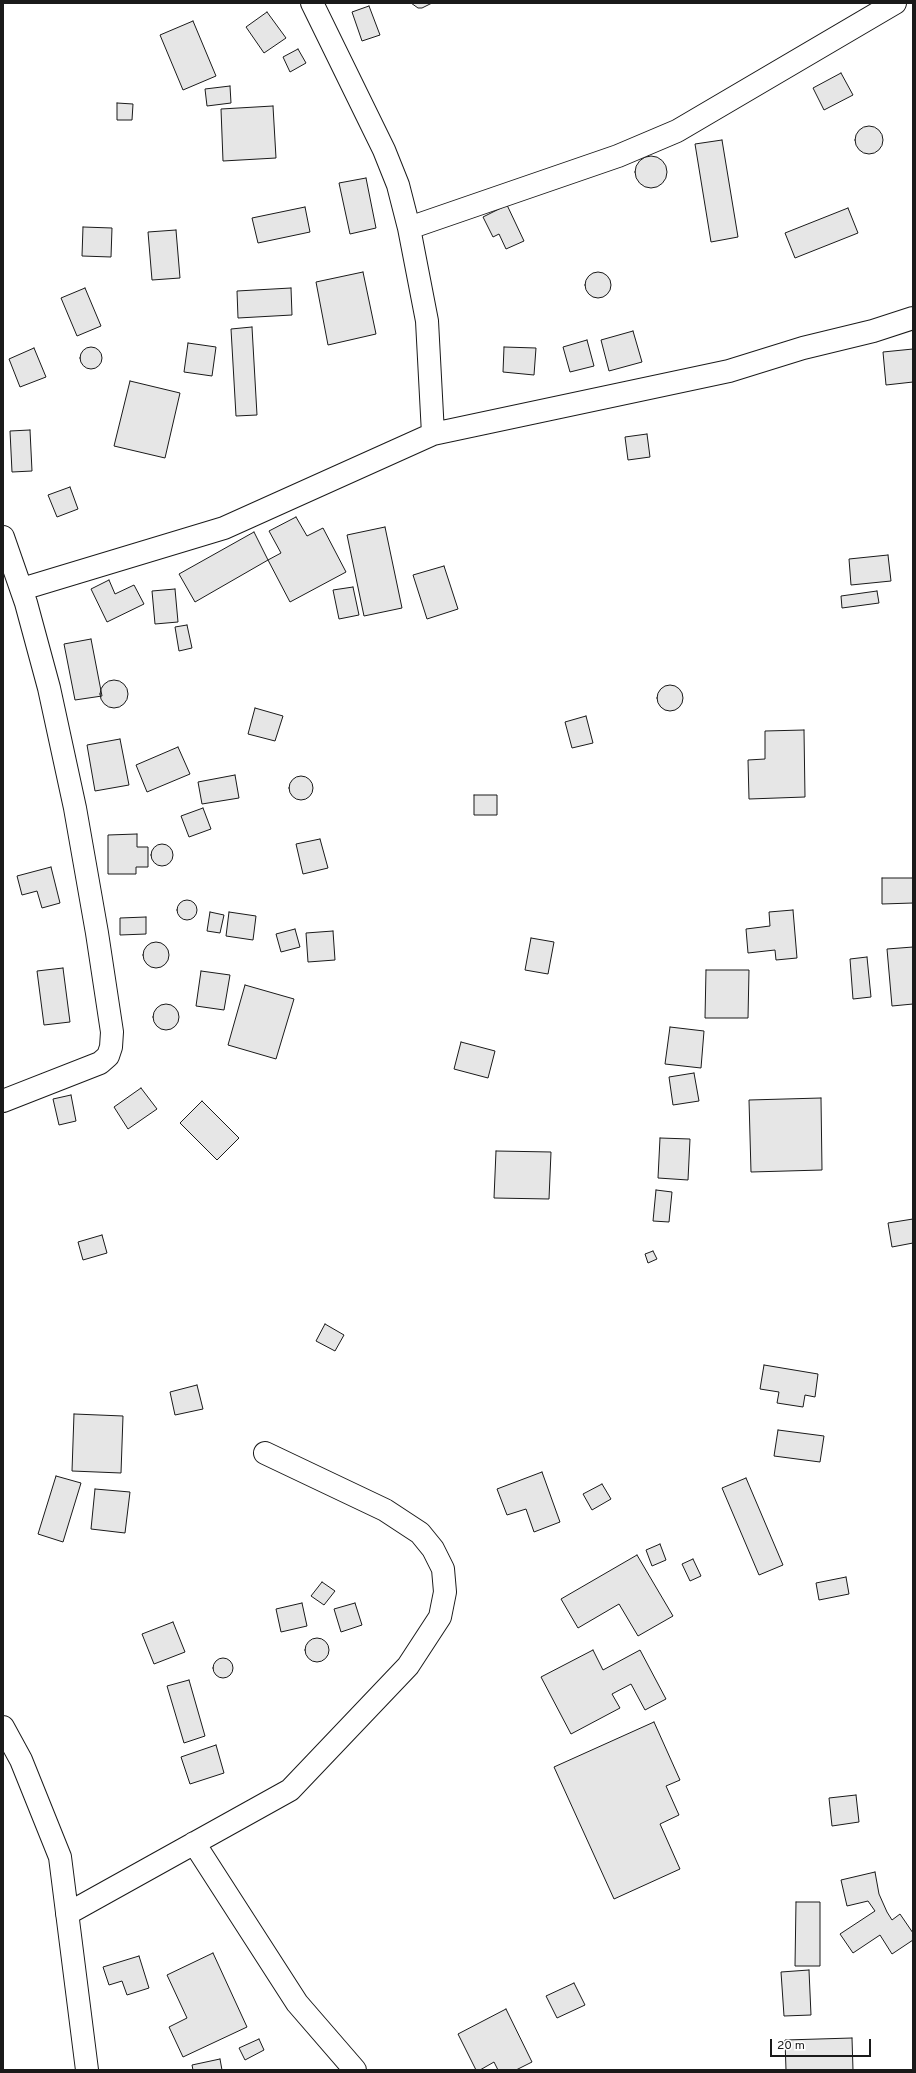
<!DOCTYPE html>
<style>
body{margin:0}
#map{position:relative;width:916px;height:2073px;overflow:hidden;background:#fff;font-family:Overpass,sans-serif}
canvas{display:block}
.frame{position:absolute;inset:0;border:4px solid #1a1a1a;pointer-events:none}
.scale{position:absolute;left:770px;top:2039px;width:101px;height:18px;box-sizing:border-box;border:2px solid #1a1a1a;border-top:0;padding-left:5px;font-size:12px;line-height:14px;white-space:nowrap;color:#1a1a1a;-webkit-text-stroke:3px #fff;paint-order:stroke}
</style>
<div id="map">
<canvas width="916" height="2073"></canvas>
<div class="frame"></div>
<div class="scale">20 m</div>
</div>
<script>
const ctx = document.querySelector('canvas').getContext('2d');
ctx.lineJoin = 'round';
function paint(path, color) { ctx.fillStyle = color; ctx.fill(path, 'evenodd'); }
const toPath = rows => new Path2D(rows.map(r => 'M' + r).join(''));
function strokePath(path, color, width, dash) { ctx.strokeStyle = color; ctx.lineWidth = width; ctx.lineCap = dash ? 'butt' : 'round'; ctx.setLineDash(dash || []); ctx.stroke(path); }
const building = toPath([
 [411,3,432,3,422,8,418,8,411,3],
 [369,6,380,35,362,41,352,12,369,6],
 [267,12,286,38,264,53,246,27,267,12],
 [193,21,216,76,183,90,160,35,193,21],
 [298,49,306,63,290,72,283,57,298,49],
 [841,73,853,95,824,110,813,88,841,73],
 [230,86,231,103,207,106,205,89,230,86],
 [117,103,133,104,132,120,117,120,117,103],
 [273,106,276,158,223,161,221,109,273,106],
 '855 140a14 14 0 1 1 28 0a14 14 0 1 1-28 0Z',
 [722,140,738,237,711,242,695,144,722,140],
 '635 172a16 16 0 1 1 32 0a16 16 0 1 1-32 0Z',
 [366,178,376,228,350,234,339,183,366,178],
 [507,205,524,241,506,249,499,234,493,237,483,217,507,205],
 [305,207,310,232,258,243,252,218,305,207],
 [848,208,858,233,795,258,785,233,848,208],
 [83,227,112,228,111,257,82,256,83,227],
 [176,230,180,278,152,280,148,232,176,230],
 '585 285a13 13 0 1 1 26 0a13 13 0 1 1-26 0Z',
 [363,272,376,334,328,345,316,282,363,272],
 [85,288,101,326,77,336,61,298,85,288],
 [291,288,292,315,238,318,237,291,291,288],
 [252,327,257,415,236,416,231,329,252,327],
 [633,331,642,362,609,371,601,340,633,331],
 [587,340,594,366,570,372,563,347,587,340],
 [188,343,216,347,212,376,184,372,188,343],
 [504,347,536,348,534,375,503,372,504,347],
 '80 358a11 11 0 1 1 22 0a11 11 0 1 1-22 0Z',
 [34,348,46,377,20,387,9,359,34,348],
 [913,349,913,382,886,385,883,352,913,349],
 [130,381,180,393,165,458,114,446,130,381],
 [30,430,32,471,12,472,10,431,30,430],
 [647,434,650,457,628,460,625,437,647,434],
 [70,487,78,509,57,517,48,495,70,487],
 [296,517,307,536,323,528,346,572,290,602,268,560,281,553,269,531,296,517],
 [385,527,402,608,364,616,347,535,385,527],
 [254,532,268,560,195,602,179,574,254,532],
 [888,555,891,581,851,585,849,559,888,555],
 [444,566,458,609,427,619,413,575,444,566],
 [109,580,115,594,134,585,144,604,107,622,91,589,109,580],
 [353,587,359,615,339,619,333,590,353,587],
 [175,589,178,622,155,624,152,591,175,589],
 [877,591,879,603,842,608,841,596,877,591],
 [187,625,192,648,179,651,175,627,187,625],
 [91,639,102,696,75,700,64,644,91,639],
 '100 694a14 14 0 1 1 28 0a14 14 0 1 1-28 0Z',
 '657 698a13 13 0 1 1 26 0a13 13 0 1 1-26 0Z',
 [255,708,283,716,275,741,248,734,255,708],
 [586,716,593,743,572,748,565,722,586,716],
 [804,730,805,797,749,799,748,760,765,759,765,731,804,730],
 [120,739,129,785,95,791,87,745,120,739],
 [178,747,190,774,147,792,136,765,178,747],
 [235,775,239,798,202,804,198,782,235,775],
 '289 788a12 12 0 1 1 24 0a12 12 0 1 1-24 0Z',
 [474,795,497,795,497,815,474,815,474,795],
 [203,808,211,829,189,837,181,816,203,808],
 [137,834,137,847,148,847,148,867,136,867,136,874,108,874,108,835,137,834],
 [320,839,328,868,303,874,296,844,320,839],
 '151 855a11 11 0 1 1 22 0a11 11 0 1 1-22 0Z',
 [51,867,60,903,42,908,37,891,22,895,17,876,51,867],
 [882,878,913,878,913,903,882,904,882,878],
 '177 910a10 10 0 1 1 20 0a10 10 0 1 1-20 0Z',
 [793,910,797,958,776,960,775,950,748,953,746,929,770,926,769,912,793,910],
 [210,912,224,915,220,933,207,931,210,912],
 [229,912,256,916,253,940,226,936,229,912],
 [146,917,146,934,120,935,120,918,146,917],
 [295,929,300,947,281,952,276,934,295,929],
 [333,931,335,960,308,962,306,933,333,931],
 [531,938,554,942,548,974,525,970,531,938],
 '143 955a13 13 0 1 1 26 0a13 13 0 1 1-26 0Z',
 [913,947,913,1004,892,1006,887,949,913,947],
 [867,957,871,997,853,999,850,959,867,957],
 [63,968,70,1022,44,1025,37,971,63,968],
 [706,970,749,970,748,1018,705,1018,706,970],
 [201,971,230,975,224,1010,196,1006,201,971],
 [245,985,294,999,276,1059,228,1045,245,985],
 '153 1017a13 13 0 1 1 26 0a13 13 0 1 1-26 0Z',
 [670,1027,704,1031,701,1068,665,1064,670,1027],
 [461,1042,495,1051,488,1078,454,1069,461,1042],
 [694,1073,699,1101,673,1105,669,1077,694,1073],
 [141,1088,157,1109,128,1129,114,1107,141,1088],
 [71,1095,76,1121,59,1125,53,1099,71,1095],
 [821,1098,822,1170,751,1172,749,1100,821,1098],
 [202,1101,239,1138,217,1160,180,1123,202,1101],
 [660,1138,690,1139,688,1180,658,1178,660,1138],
 [496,1151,551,1152,549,1199,494,1198,496,1151],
 [656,1190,672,1192,669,1222,653,1221,656,1190],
 [913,1219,913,1243,892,1247,888,1223,913,1219],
 [102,1235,107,1253,83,1260,78,1242,102,1235],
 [653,1251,657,1259,648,1263,645,1254,653,1251],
 [325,1324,344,1335,335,1351,316,1341,325,1324],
 [764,1365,818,1374,815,1397,805,1395,803,1407,777,1403,779,1392,760,1389,764,1365],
 [197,1385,203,1409,175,1415,170,1392,197,1385],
 [74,1414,123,1416,121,1473,72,1471,74,1414],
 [778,1430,824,1436,820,1462,774,1456,778,1430],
 [542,1472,560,1522,534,1532,526,1509,507,1515,497,1489,542,1472],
 [56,1476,81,1483,63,1542,38,1534,56,1476],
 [746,1478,783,1565,759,1575,722,1488,746,1478],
 [602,1484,611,1499,592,1510,583,1494,602,1484],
 [95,1489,130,1492,125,1533,91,1529,95,1489],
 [660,1544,666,1560,652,1566,646,1550,660,1544],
 [637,1555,673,1616,638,1636,619,1604,578,1628,561,1599,637,1555],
 [693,1559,701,1576,690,1581,682,1564,693,1559],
 [846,1577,849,1594,819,1600,816,1583,846,1577],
 [322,1582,335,1591,324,1605,311,1596,322,1582],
 [302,1603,307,1626,281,1632,276,1609,302,1603],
 [355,1603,362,1625,341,1632,334,1609,355,1603],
 [173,1622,185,1652,154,1664,142,1634,173,1622],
 '305 1650a12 12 0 1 1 24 0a12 12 0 1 1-24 0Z',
 [593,1650,603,1670,640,1650,666,1699,645,1710,631,1684,612,1694,620,1708,571,1734,541,1677,593,1650],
 '213 1668a10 10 0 1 1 20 0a10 10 0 1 1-20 0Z',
 [189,1680,205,1736,184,1743,167,1686,189,1680],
 [654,1722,680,1780,666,1786,679,1815,660,1824,680,1869,614,1899,554,1767,654,1722],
 [216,1745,224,1773,190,1784,181,1757,216,1745],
 [856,1795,859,1822,832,1826,829,1798,856,1795],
 [875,1872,879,1894,887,1912,892,1920,900,1914,913,1933,913,1940,892,1954,880,1935,853,1953,840,1934,875,1911,868,1901,847,1906,841,1880,875,1872],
 [796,1902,820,1902,820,1966,795,1966,796,1902],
 [213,1953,247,2027,183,2057,169,2027,187,2018,167,1975,213,1953],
 [139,1956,149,1988,127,1995,122,1981,109,1985,103,1967,139,1956],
 [809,1970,811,2015,784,2016,781,1972,809,1970],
 [574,1983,585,2005,557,2018,546,1996,574,1983],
 [506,2009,532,2062,516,2070,498,2070,494,2062,480,2070,476,2070,458,2034,506,2009],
 [852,2038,853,2070,786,2070,785,2040,852,2038],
 [259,2039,264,2050,245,2060,239,2048,259,2039],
 [220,2059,222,2070,193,2070,192,2065,220,2059]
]);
const minor = toPath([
 [409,228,618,156,677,131,895,3],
 [433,434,729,371,803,348,873,331,913,318],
 [3,537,26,603,49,688,75,808,97,933,112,1032,111,1047,108,1056,100,1063,3,1101],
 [22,589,224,528,433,434,427,321,409,228,398,185,384,150,312,3],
 [3,1727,21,1760,60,1857,87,2070],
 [194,1843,297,2003,355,2070],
 [67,1914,290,1790,408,1666,440,1617,445,1592,443,1569,433,1549,420,1533,385,1510,265,1453]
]);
paint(building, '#e6e6e6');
strokePath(building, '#1a1a1a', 1);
strokePath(minor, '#1a1a1a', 24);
strokePath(minor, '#fff', 22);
</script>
